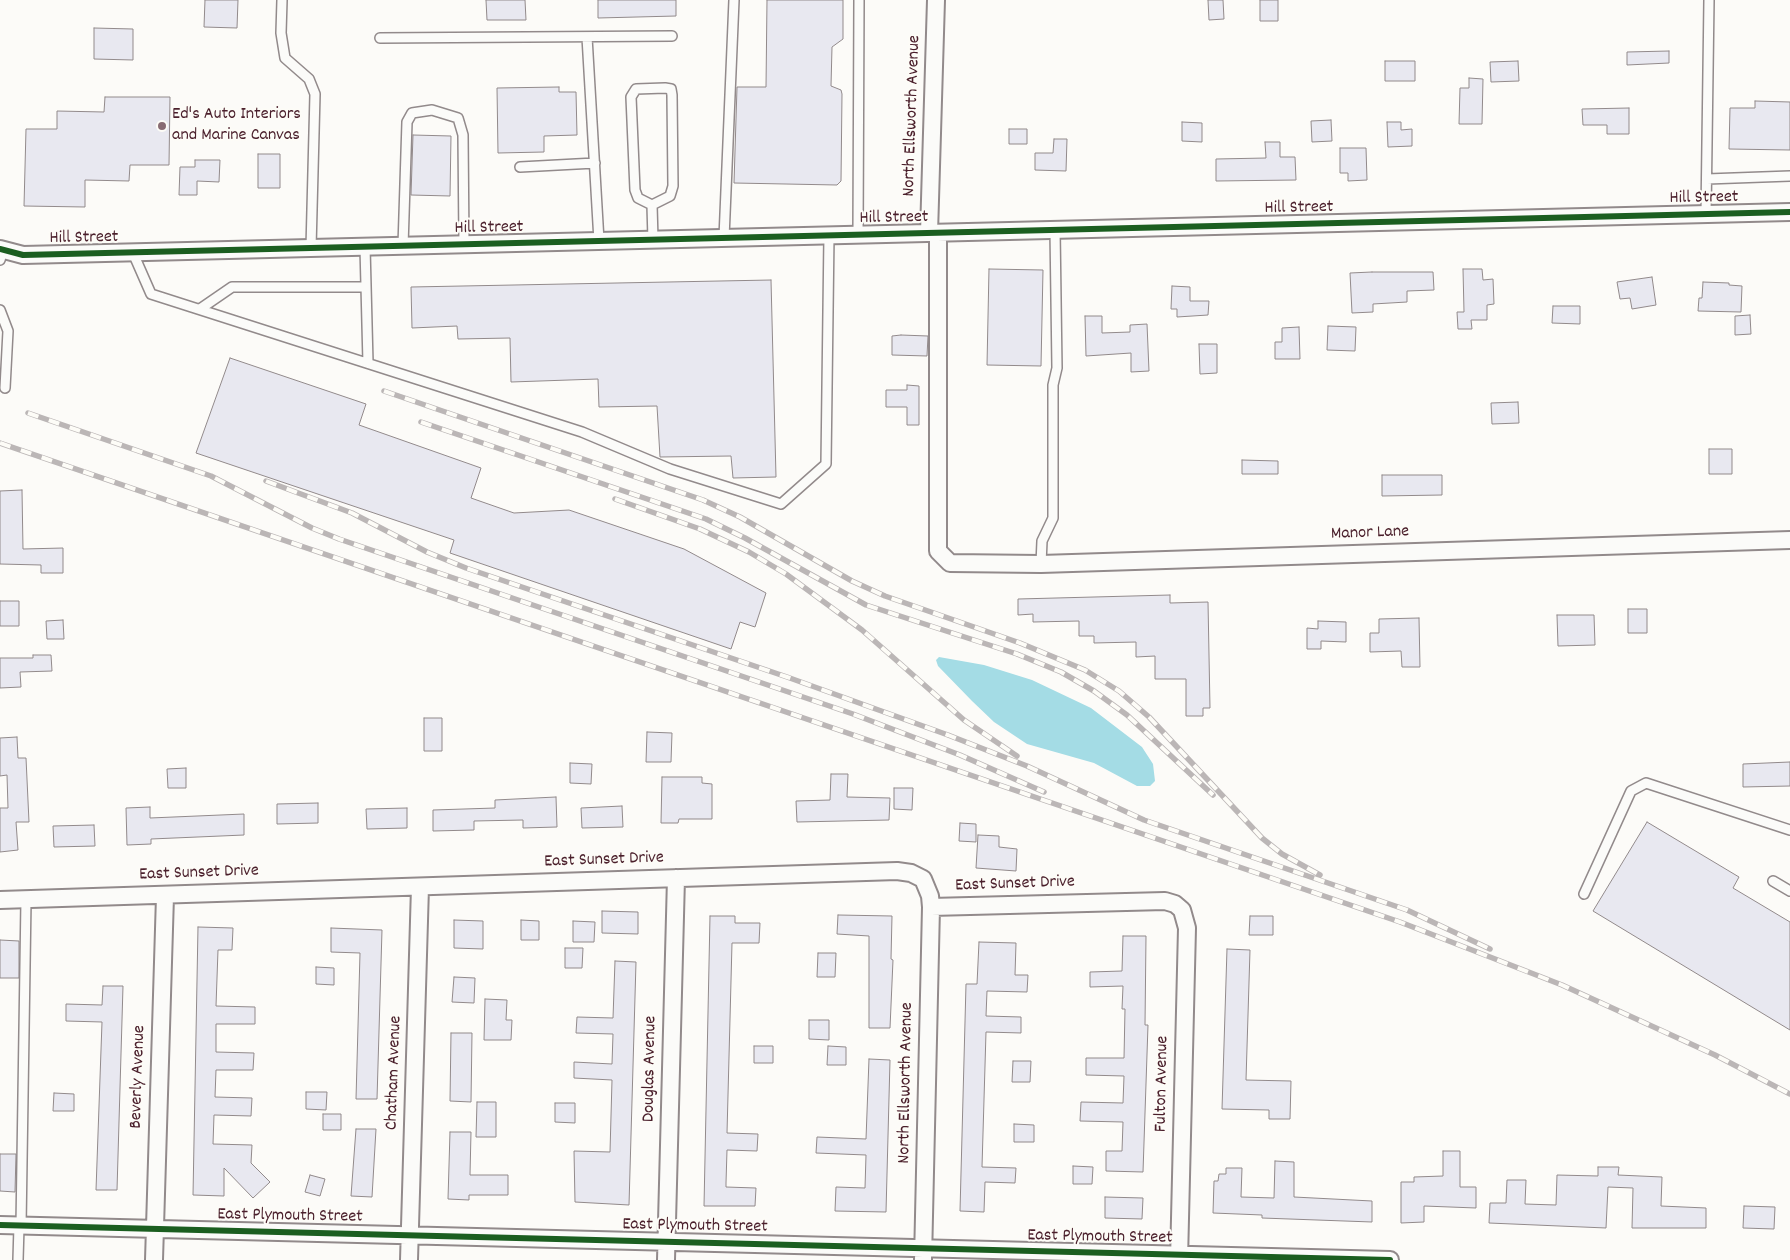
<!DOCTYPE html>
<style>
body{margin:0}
canvas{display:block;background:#fcfbf8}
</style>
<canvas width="1790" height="1260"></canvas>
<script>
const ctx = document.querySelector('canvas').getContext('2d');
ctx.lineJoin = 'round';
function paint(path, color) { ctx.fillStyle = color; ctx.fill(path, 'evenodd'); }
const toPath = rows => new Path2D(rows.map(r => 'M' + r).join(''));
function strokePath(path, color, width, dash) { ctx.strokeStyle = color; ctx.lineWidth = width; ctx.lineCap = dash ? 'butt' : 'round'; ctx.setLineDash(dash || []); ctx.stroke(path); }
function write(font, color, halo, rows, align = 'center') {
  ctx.font = font + ' Dekko,sans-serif'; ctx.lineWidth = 4; ctx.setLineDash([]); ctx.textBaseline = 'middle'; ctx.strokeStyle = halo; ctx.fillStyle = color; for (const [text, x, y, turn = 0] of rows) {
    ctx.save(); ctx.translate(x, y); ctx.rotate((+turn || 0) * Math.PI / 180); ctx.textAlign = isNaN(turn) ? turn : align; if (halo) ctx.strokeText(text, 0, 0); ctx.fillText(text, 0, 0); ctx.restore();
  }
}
const water = toPath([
 [939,657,984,665,1032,680,1091,708,1142,747,1153,764,1155,781,1150,786,1137,786,1094,763,1027,744,994,722,972,701,938,666,936,660]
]);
const building = toPath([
 [205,0,238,0,237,28,204,27,205,0],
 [486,0,525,0,526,20,487,20,486,0],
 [598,0,676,0,676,16,598,18,598,0],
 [767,0,843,0,843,39,832,47,831,86,841,90,842,94,841,181,837,185,734,183,737,87,766,87,767,0],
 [1208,0,1223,0,1224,19,1209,20,1208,0],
 [1260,0,1278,0,1278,21,1260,21,1260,0],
 [94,28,133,29,133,60,94,59,94,28],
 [1669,51,1669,63,1627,65,1627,52,1669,51],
 [1385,61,1415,61,1415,81,1385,81,1385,61],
 [1518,61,1519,81,1491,82,1490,62,1518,61],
 [1469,78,1483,79,1482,124,1459,124,1460,88,1469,88,1469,78],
 [559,87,559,92,576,92,577,135,544,136,544,152,498,153,497,88,559,87],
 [105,97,170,97,169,165,130,165,129,181,85,180,85,207,24,206,26,129,57,129,57,111,104,112,105,97],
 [1755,101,1790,102,1790,150,1729,149,1730,108,1755,108,1755,101],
 [1629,108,1629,134,1607,134,1607,125,1583,125,1582,109,1629,108],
 [1331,120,1332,141,1312,142,1311,121,1331,120],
 [1182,122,1202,123,1202,142,1182,141,1182,122],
 [1387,122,1401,122,1401,130,1412,129,1412,146,1388,147,1387,122],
 [1009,129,1027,129,1027,144,1009,144,1009,129],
 [413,135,451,136,450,196,411,195,413,135],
 [1054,139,1067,139,1066,171,1035,170,1035,153,1053,153,1054,139],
 [1265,142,1280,142,1280,157,1295,157,1296,180,1216,181,1216,159,1266,158,1265,142],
 [1340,148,1366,148,1367,180,1348,181,1348,173,1340,173,1340,148],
 [258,154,280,154,280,188,258,188,258,154],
 [195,160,220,160,219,182,197,181,197,195,179,195,180,167,195,167,195,160],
 [989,269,1043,270,1041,366,987,365,989,269],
 [1463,269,1482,269,1483,280,1493,279,1494,304,1487,305,1487,320,1471,320,1472,329,1458,329,1457,312,1464,312,1463,269],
 [1372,272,1433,272,1434,290,1407,291,1407,302,1373,304,1373,312,1352,313,1350,273,1372,272],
 [1652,277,1656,305,1632,309,1630,298,1620,299,1617,282,1652,277],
 [771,280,776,477,733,478,731,456,660,457,657,406,599,407,598,379,511,382,510,338,458,339,457,326,412,328,411,287,771,280],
 [1703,282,1729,283,1729,285,1742,286,1741,312,1698,311,1699,298,1702,298,1703,282],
 [1172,286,1190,287,1190,301,1209,301,1208,315,1177,317,1177,309,1171,309,1172,286],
 [1553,306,1580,306,1580,324,1552,323,1553,306],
 [1750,315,1751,334,1735,335,1735,316,1750,315],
 [1085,316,1102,316,1102,333,1130,332,1130,325,1147,324,1149,371,1131,372,1131,353,1086,356,1085,316],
 [1328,326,1356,327,1355,351,1327,350,1328,326],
 [1299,327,1300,359,1275,359,1275,342,1282,342,1282,328,1299,327],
 [901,335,928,336,927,356,892,355,892,336,901,335],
 [1199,344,1217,344,1217,373,1200,374,1199,344],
 [230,358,366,404,359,425,481,468,471,498,514,513,569,510,684,549,766,593,755,627,740,622,731,649,450,553,454,540,196,453,230,358],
 [907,385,919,386,919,425,907,425,907,407,886,407,886,390,907,390,907,385],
 [1518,402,1519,423,1492,424,1491,403,1518,402],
 [1709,449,1732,449,1732,474,1709,474,1709,449],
 [1242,460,1278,461,1278,474,1242,474,1242,460],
 [1382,475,1442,475,1442,495,1382,496,1382,475],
 [22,490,23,549,63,548,63,573,41,573,41,565,0,564,0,491,22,490],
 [1170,595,1170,603,1208,602,1210,708,1203,708,1203,716,1186,716,1186,679,1155,679,1155,656,1136,657,1136,642,1094,643,1094,636,1079,636,1079,621,1033,622,1033,614,1018,615,1018,599,1170,595],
 [0,601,19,601,19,626,0,626,0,601],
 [1628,609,1647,609,1647,633,1628,633,1628,609],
 [1557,615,1594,615,1595,645,1558,646,1557,615],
 [1419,618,1420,667,1402,667,1401,651,1370,652,1370,633,1379,633,1379,619,1419,618],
 [63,620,64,639,47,639,46,621,63,620],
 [1318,621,1346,622,1346,642,1321,641,1321,649,1307,649,1307,628,1318,629,1318,621],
 [33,655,51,655,52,671,20,672,21,687,0,688,0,658,33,658,33,655],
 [424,718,442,718,442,751,424,751,424,718],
 [647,732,672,733,671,762,646,762,647,732],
 [17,737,18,758,26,758,29,822,16,822,18,850,0,852,0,808,8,808,7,775,0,776,0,738,17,737],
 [1790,762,1790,786,1743,787,1743,764,1790,762],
 [570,763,592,764,591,784,570,783,570,763],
 [186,768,186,788,168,788,167,769,186,768],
 [831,774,848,774,847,797,890,798,889,820,797,822,796,801,830,800,831,774],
 [662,777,702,777,702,783,712,784,712,819,679,819,678,823,661,823,662,777],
 [894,788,913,788,912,810,894,809,894,788],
 [556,797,557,827,523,828,523,820,474,821,474,830,433,831,433,810,495,808,495,800,556,797],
 [318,803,318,823,277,824,277,804,318,803],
 [622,806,623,827,582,828,581,808,622,806],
 [150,807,150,818,244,814,244,835,151,839,151,844,127,845,126,808,150,807],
 [407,808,407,828,367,829,366,809,407,808],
 [1647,822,1739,877,1733,888,1790,922,1790,1030,1593,911,1647,822],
 [960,823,976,824,976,842,959,841,960,823],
 [94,825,95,846,54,847,53,826,94,825],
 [978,835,999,836,999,847,1017,849,1016,871,976,868,978,835],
 [602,911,638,912,638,934,602,933,602,911],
 [838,915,892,916,891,959,893,960,890,1028,869,1028,869,936,837,934,838,915],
 [710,916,735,916,735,923,760,923,759,943,732,943,727,1133,758,1134,757,1151,727,1150,726,1183,726,1187,756,1188,755,1206,704,1206,710,916],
 [1250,916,1273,916,1273,935,1249,935,1250,916],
 [454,920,483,921,483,949,454,948,454,920],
 [521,920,539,921,539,940,521,940,521,920],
 [573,921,595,922,594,942,573,942,573,921],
 [198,927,233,928,232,950,218,950,216,1006,255,1007,255,1024,216,1024,216,1052,254,1053,253,1070,216,1070,215,1097,252,1098,251,1116,214,1115,213,1144,252,1145,251,1163,270,1182,253,1198,224,1168,224,1196,193,1195,198,927],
 [331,928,382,930,377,1099,356,1099,360,953,331,952,331,928],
 [1123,936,1146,936,1145,1025,1148,1025,1143,1172,1106,1171,1106,1151,1122,1151,1123,1122,1080,1121,1081,1102,1123,1103,1124,1076,1086,1075,1086,1058,1124,1058,1125,1009,1122,1009,1123,986,1090,987,1090,972,1122,971,1123,936],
 [0,940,19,941,19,978,0,978,0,940],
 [979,942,1016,943,1015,975,1028,975,1027,992,987,991,986,1016,1021,1017,1021,1033,986,1032,982,1167,1016,1168,1015,1183,985,1182,984,1212,960,1211,966,984,977,984,979,942],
 [565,948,583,948,582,968,565,968,565,948],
 [1227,949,1250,950,1246,1080,1291,1081,1290,1119,1269,1119,1269,1110,1222,1109,1227,949],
 [818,953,836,953,835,977,817,977,818,953],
 [615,961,636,962,629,1205,575,1202,574,1151,610,1152,612,1080,574,1078,574,1062,612,1064,613,1034,576,1033,577,1017,613,1018,615,961],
 [316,967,334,968,334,985,316,984,316,967],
 [454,977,475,978,474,1003,452,1002,454,977],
 [103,986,123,986,117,1190,96,1190,102,1022,66,1021,66,1004,102,1005,103,986],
 [485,999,507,1000,506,1020,512,1020,511,1040,484,1040,485,999],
 [809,1020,829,1020,829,1040,809,1039,809,1020],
 [451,1033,472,1033,471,1102,450,1101,451,1033],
 [754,1046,773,1046,773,1063,754,1063,754,1046],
 [828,1046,846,1047,846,1065,827,1065,828,1046],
 [869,1059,890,1060,886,1212,835,1211,836,1187,865,1188,866,1155,816,1153,817,1137,866,1139,869,1059],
 [1013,1061,1031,1061,1030,1082,1012,1082,1013,1061],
 [306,1092,327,1092,326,1110,306,1109,306,1092],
 [54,1093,74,1094,74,1111,53,1111,54,1093],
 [477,1102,496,1102,496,1137,476,1137,477,1102],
 [555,1103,575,1103,575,1123,555,1122,555,1103],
 [323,1114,341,1114,341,1130,323,1130,323,1114],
 [1014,1124,1034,1125,1034,1142,1014,1142,1014,1124],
 [356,1129,376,1129,372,1197,351,1196,356,1129],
 [450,1132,471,1132,470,1175,508,1175,508,1195,469,1195,469,1200,448,1199,450,1132],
 [1443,1151,1460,1151,1460,1187,1476,1187,1476,1208,1424,1206,1424,1222,1401,1223,1401,1182,1414,1182,1414,1177,1443,1176,1443,1151],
 [0,1154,16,1154,15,1192,0,1191,0,1154],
 [1275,1161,1294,1162,1294,1197,1372,1201,1372,1222,1262,1218,1262,1215,1213,1213,1214,1181,1218,1181,1219,1174,1226,1174,1226,1168,1242,1168,1241,1197,1274,1198,1275,1161],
 [1073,1166,1093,1167,1092,1184,1073,1184,1073,1166],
 [1598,1167,1619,1167,1618,1175,1662,1177,1661,1206,1706,1208,1706,1228,1632,1228,1633,1188,1608,1187,1606,1228,1489,1223,1490,1203,1506,1203,1507,1180,1526,1180,1525,1204,1556,1205,1557,1175,1598,1176,1598,1167],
 [310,1175,325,1179,320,1196,305,1192,310,1175],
 [1105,1197,1143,1198,1142,1219,1105,1218,1105,1197],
 [1744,1206,1775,1207,1774,1229,1743,1228,1744,1206]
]);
const service = toPath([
 [282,0,281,33,285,58,309,79,315,94,311,248],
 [587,37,599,241],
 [380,38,672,36],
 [665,88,671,89,672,95,673,186,670,196,652,205,638,198,635,190,631,97,636,89,665,88],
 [520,167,595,163],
 [1707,179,1790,176],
 [652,205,653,240],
 [1706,214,1709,0],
 [858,235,859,0],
 [724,238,734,0],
 [403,246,407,122,412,113,432,110,458,118,463,135,464,244],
 [365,247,368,363],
 [133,253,151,294,582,432,670,469,781,504,826,464,829,235],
 [0,260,3,250],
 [200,309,232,287,366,287],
 [0,310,8,331,5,388],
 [1041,564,1042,541,1053,518,1053,385,1057,368,1055,230],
 [1773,881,1790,891],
 [1584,894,1631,791,1646,783,1790,830],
 [21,1226,26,900],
 [18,1260,19,1226]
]);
const minor = toPath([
 [929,233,936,0],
 [938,233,938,551,950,563,1041,564,1790,540],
 [0,249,23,255,1790,212],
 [0,900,897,871,911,873,923,879,930,896,931,907,923,1260],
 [931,907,1165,901,1175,904,1182,910,1187,928,1179,1260],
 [0,1225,1390,1260],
 [154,1260,165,896],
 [409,1260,420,887],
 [666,1260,676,878]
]);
const rail = toPath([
 [384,391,703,500,740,517,852,581,885,596,1020,643,1085,670,1119,691,1149,717,1262,838,1282,854,1320,875],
 [28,413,211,476,312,528,339,539,853,714,960,755,1044,792],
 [421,422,706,519,745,538,866,605,1017,654,1061,672,1094,691,1127,715,1213,795],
 [0,443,1400,922,1562,985,1715,1055,1790,1094],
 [266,481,352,513,427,552,466,568,787,677,948,735,1027,766,1144,820,1407,910,1490,949],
 [615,499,700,529,749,552,786,574,862,630,964,720,1017,756]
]);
const cycleway = toPath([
 [0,249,23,255,1790,212],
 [0,1225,1390,1260]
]);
const markers = [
 [162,126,5,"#886c73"]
];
const poiNames = [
 ["Ed's Auto Interiors",172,116],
 ["and Marine Canvas",172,137]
];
const streetNames = [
 ["North Ellsworth Avenue",913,116,-88],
 ["Hill Street",1704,199,-1],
 ["Hill Street",1299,209,-1],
 ["Hill Street",894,219,-1],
 ["Hill Street",489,229,-1],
 ["Hill Street",84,239,-1],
 ["Manor Lane",1370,534,-2],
 ["East Sunset Drive",604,861,-2],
 ["East Sunset Drive",199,874,-2],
 ["East Sunset Drive",1015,885,-2],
 ["Douglas Avenue",651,1069,-89],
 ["Chatham Avenue",395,1073,-88],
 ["Beverly Avenue",139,1077,-88],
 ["North Ellsworth Avenue",907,1083,-89],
 ["Fulton Avenue",1163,1084,-89],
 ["East Plymouth Street",290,1217,1],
 ["East Plymouth Street",695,1227,1],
 ["East Plymouth Street",1100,1238,1]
];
paint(water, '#a4dce5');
paint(building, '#e8e8f0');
strokePath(building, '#928a8b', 1);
strokePath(service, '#928a8b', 12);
strokePath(minor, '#928a8b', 20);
strokePath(service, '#fbfbf9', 9);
strokePath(minor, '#fbfbf9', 16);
strokePath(rail, '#bbb6b6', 5.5);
strokePath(rail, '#fdfcf7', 4, [11]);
strokePath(cycleway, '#1b5e20', 6);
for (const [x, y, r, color] of markers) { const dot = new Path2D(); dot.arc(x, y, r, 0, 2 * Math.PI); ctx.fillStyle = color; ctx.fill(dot); strokePath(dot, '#fdfcf7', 2); }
write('18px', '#4a1f2b', '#fdfcf7', poiNames, 'left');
write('18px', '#4a1f2b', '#fdfcf7', streetNames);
</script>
